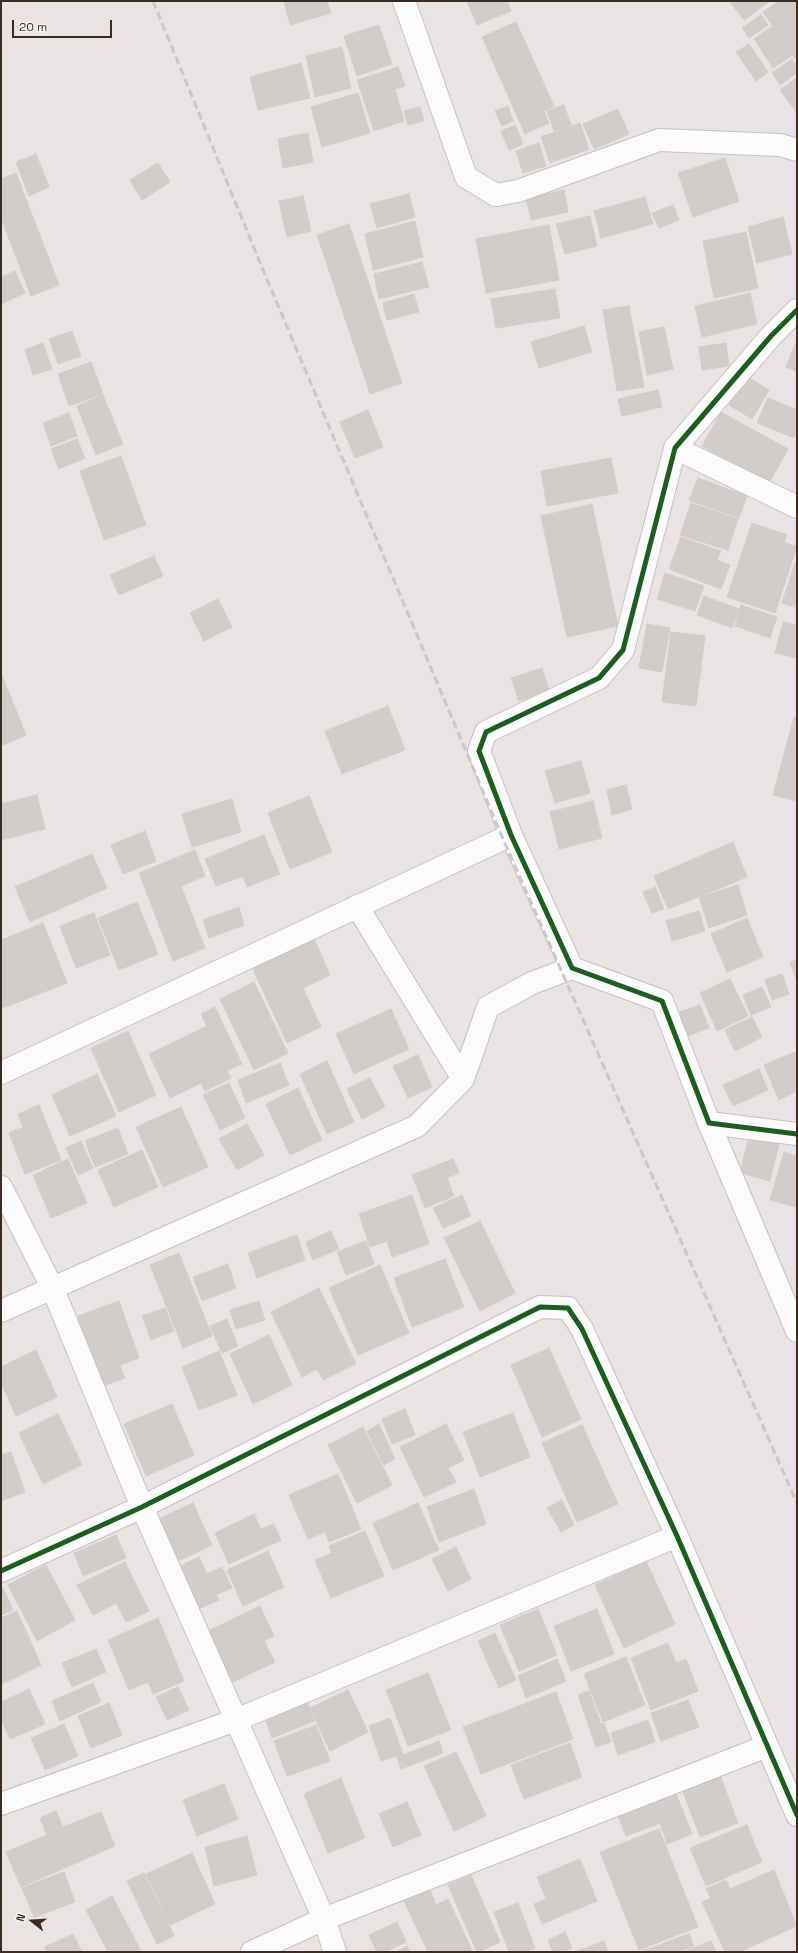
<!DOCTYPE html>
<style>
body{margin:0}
#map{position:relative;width:798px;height:1953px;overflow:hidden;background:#e9e4e3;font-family:"Space Grotesk",sans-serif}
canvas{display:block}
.frame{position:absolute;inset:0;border:2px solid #3e2b1f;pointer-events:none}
.north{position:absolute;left:12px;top:1901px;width:40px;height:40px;-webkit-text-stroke:3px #f8f2f1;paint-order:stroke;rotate:287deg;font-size:11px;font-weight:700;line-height:16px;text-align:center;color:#3e2b1f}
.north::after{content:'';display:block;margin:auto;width:14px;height:18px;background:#3e2b1f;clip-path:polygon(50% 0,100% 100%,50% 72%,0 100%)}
.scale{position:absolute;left:12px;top:20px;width:100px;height:18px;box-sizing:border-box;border:2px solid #3e2b1f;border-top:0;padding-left:5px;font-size:12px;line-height:14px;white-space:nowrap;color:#3e2b1f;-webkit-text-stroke:3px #f8f2f1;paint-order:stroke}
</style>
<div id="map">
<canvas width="798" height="1953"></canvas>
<div class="frame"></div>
<div class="north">N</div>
<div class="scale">20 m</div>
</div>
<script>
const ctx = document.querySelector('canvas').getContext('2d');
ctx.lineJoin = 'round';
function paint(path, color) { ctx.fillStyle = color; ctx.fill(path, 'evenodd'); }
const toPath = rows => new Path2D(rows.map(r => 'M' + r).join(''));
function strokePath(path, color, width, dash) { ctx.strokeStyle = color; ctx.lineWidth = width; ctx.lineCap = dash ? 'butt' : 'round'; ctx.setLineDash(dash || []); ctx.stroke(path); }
const building = toPath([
 [284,1,327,1,331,13,290,25,284,1],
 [467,1,507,1,511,11,477,25,467,1],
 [732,1,770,1,744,20,730,2,732,1],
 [779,1,797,1,797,61,793,55,773,68,754,39,773,26,763,12,779,1],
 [761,15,768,25,749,38,742,28,761,15],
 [516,22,554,106,544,111,549,123,525,134,482,37,516,22],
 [379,25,392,64,357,76,344,36,379,25],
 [749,44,768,72,756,81,736,52,749,44],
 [342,47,351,88,315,97,306,56,342,47],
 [792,59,797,66,797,73,780,85,772,73,792,59],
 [301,63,310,98,258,110,250,77,301,63],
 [398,67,405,86,395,89,404,121,374,131,357,80,398,67],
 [797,78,797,113,780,90,797,78],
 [358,93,370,133,322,147,311,107,358,93],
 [564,105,571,125,554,131,547,111,564,105],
 [508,106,513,121,502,126,495,111,508,106],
 [420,107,424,121,408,125,404,111,420,107],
 [618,109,629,134,594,149,583,124,618,109],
 [580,123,589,149,550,163,541,137,580,123],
 [515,125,523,144,509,150,501,131,515,125],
 [308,133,313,162,283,168,278,139,308,133],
 [539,143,546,166,523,173,516,151,539,143],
 [36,154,49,187,29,196,16,162,36,154],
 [725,158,739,201,693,217,678,173,725,158],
 [158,163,170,182,142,200,130,180,158,163],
 [16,173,59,285,31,296,1,218,1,179,16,173],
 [564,190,568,212,531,220,526,198,564,190],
 [409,194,415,217,377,228,370,204,409,194],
 [303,196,311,231,287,237,279,201,303,196],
 [645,197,653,224,601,238,594,211,645,197],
 [673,205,679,220,659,228,652,213,673,205],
 [590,216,597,246,565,254,556,224,590,216],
 [783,217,792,254,757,263,748,227,783,217],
 [415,221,423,257,373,270,365,234,415,221],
 [349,224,402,383,370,394,317,235,349,224],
 [549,225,559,280,486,293,476,239,549,225],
 [746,232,758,288,714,298,703,241,746,232],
 [422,262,429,287,379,299,374,274,422,262],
 [15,271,25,293,1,304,1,277,15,271],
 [555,289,560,318,496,328,491,299,555,289],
 [750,293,757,324,702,337,695,306,750,293],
 [414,294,419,312,387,320,383,303,414,294],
 [629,306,644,387,617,391,603,310,629,306],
 [584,326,592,352,539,368,531,342,584,326],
 [664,327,673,369,647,375,639,332,664,327],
 [72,331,81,356,58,364,49,339,72,331],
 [797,340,797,372,786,367,797,340],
 [43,343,52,369,33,375,25,350,43,343],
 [726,343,729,366,702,370,699,347,726,343],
 [91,362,103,394,69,406,58,374,91,362],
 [746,376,769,390,752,419,729,405,746,376],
 [658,390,662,407,622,416,618,399,658,390],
 [103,395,123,444,96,455,77,406,103,395],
 [768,398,797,410,797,431,794,438,757,423,768,398],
 [368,410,383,447,355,458,340,422,368,410],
 [721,412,788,449,769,483,702,446,721,412],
 [69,413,77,436,51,446,43,423,69,413],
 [77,439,85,458,59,469,51,449,77,439],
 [121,456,146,525,104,540,80,471,121,456],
 [611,458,618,493,547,506,541,471,611,458],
 [698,478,747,496,739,518,689,500,698,478],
 [691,503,738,519,728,550,680,535,691,503],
 [592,504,618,626,567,637,541,516,592,504],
 [752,523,787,535,784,542,797,547,775,613,727,597,752,523],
 [681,537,721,551,717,560,730,565,721,589,669,569,681,537],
 [154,556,163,576,119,595,110,575,154,556],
 [795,563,797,564,797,608,782,603,795,563],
 [665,573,704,586,695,611,657,599,665,573],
 [704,596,739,609,732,628,697,615,704,596],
 [218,599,232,627,204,641,190,613,218,599],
 [741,605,777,617,770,638,735,626,741,605],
 [783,622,797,625,797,658,775,653,783,622],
 [647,624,670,628,662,672,639,668,647,624],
 [671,632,705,636,696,706,662,702,671,632],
 [542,668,549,690,519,701,511,678,542,668],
 [1,673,26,735,1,746,1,673],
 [388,706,405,750,342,774,325,731,388,706],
 [794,717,797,718,797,801,773,795,794,717],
 [581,761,590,793,555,803,545,771,581,761],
 [626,785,632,809,612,815,607,790,626,785],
 [37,795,45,829,1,840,1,804,37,795],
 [309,796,332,852,290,869,268,813,309,796],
 [232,799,241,832,192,847,182,814,232,799],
 [593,801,602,838,559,849,550,812,593,801],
 [145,831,156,861,123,874,111,845,145,831],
 [264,835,280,874,247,887,243,876,216,886,205,859,264,835],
 [733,842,747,877,668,909,654,876,733,842],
 [195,850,205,876,181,886,205,948,173,961,139,873,195,850],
 [92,854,107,888,30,922,15,887,92,854],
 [738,885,747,915,709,928,699,897,738,885],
 [655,887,664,909,652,913,643,892,655,887],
 [137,902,158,954,119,970,98,918,137,902],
 [239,907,244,925,209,938,203,920,239,907],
 [699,911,705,931,672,941,666,921,699,911],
 [94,913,110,955,76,968,60,926,94,913],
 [747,918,763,957,727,972,711,934,747,918],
 [43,923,67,983,3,1008,1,1003,1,940,43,923],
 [314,939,330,975,303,988,321,1027,287,1043,252,967,314,939],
 [797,960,797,982,790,962,797,960],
 [782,974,789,994,772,1000,765,980,782,974],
 [730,979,748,1016,717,1031,700,993,730,979],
 [254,982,288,1053,254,1070,220,999,254,982],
 [762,987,771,1007,751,1015,743,995,762,987],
 [700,1005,709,1028,685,1037,677,1013,700,1005],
 [215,1007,242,1064,227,1071,231,1078,205,1091,201,1083,170,1098,149,1054,207,1026,201,1014,215,1007],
 [391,1009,409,1049,354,1074,336,1034,391,1009],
 [752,1017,762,1037,735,1051,725,1030,752,1017],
 [128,1031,156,1095,119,1112,91,1048,128,1031],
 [797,1051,797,1091,779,1100,764,1065,797,1051],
 [418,1055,432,1087,408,1098,393,1066,418,1055],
 [327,1061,354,1122,327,1134,300,1074,327,1061],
 [280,1063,289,1085,246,1103,238,1080,280,1063],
 [759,1069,768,1090,733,1106,723,1085,759,1069],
 [97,1074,116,1116,70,1136,52,1095,97,1074],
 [370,1078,385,1107,362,1119,347,1089,370,1078],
 [229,1083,245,1118,220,1130,203,1095,229,1083],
 [298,1088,322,1140,290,1155,266,1104,298,1088],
 [39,1105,61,1160,25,1174,9,1133,23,1127,18,1114,39,1105],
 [181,1107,208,1167,163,1187,136,1127,181,1107],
 [247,1124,264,1155,237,1170,219,1139,247,1124],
 [118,1128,128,1154,95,1167,85,1141,118,1128],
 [749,1137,779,1144,770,1181,740,1173,749,1137],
 [81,1141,93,1168,78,1175,66,1148,81,1141],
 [142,1150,158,1187,114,1207,98,1170,142,1150],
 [784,1152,797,1156,797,1207,770,1200,784,1152],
 [68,1159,87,1203,51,1218,33,1175,68,1159],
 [453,1159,459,1173,447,1178,454,1196,425,1208,412,1175,453,1159],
 [412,1195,429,1244,392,1257,387,1241,370,1247,359,1214,412,1195],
 [462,1195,471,1216,443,1228,433,1208,462,1195],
 [480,1221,515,1293,480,1311,444,1238,480,1221],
 [331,1231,339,1249,313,1260,306,1242,331,1231],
 [297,1235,305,1260,257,1278,248,1253,297,1235],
 [366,1241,374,1264,346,1275,337,1252,366,1241],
 [179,1253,212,1336,183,1348,150,1265,179,1253],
 [445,1259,464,1307,412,1327,394,1278,445,1259],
 [228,1264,236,1288,202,1301,193,1277,228,1264],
 [380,1265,409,1333,358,1355,329,1288,380,1265],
 [319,1288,356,1364,323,1380,317,1369,302,1377,271,1312,319,1288],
 [119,1301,139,1358,120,1365,125,1378,103,1386,78,1316,119,1301],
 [259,1301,265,1320,236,1329,230,1310,259,1301],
 [165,1308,174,1331,151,1340,142,1316,165,1308],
 [227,1319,238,1346,222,1353,210,1326,227,1319],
 [269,1335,292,1385,253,1404,230,1354,269,1335],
 [549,1348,581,1419,542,1437,511,1365,549,1348],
 [36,1350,57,1397,16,1416,1,1383,1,1367,36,1350],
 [219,1351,237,1395,199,1410,182,1367,219,1351],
 [172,1404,194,1455,146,1476,124,1424,172,1404],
 [405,1409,415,1435,392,1444,382,1419,405,1409],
 [513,1413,530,1457,480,1477,463,1432,513,1413],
 [58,1414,82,1465,43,1484,19,1433,58,1414],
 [379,1424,395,1459,384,1465,367,1431,379,1424],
 [446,1424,464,1460,448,1468,456,1482,424,1497,400,1447,446,1424],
 [582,1425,618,1504,577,1522,542,1443,582,1425],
 [363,1427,392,1485,357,1503,328,1445,363,1427],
 [11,1452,25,1492,1,1501,1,1455,11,1452],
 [338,1474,361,1529,329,1542,325,1532,308,1539,289,1495,338,1474],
 [474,1489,486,1524,439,1542,427,1507,474,1489],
 [562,1500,574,1525,561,1532,547,1508,562,1500],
 [193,1503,212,1545,176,1562,156,1520,193,1503],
 [418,1503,439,1550,393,1570,373,1523,418,1503],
 [254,1514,261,1529,274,1524,281,1540,229,1564,215,1533,254,1514],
 [365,1531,384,1576,331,1598,315,1560,332,1553,329,1546,365,1531],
 [116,1535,126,1558,83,1576,74,1553,116,1535],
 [456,1547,471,1579,448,1591,432,1559,456,1547],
 [268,1551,284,1587,243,1606,227,1570,268,1551],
 [199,1557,207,1574,222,1567,232,1588,216,1595,219,1600,198,1609,178,1567,199,1557],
 [646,1561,675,1624,624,1648,595,1585,646,1561],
 [125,1562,149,1611,126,1622,116,1603,93,1615,77,1585,125,1562],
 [46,1565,75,1620,37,1641,8,1585,46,1565],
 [3,1588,13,1610,1,1615,1,1589,3,1588],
 [260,1606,274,1636,264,1641,275,1662,233,1682,208,1631,260,1606],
 [538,1609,557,1655,519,1671,500,1625,538,1609],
 [597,1609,614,1654,571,1671,554,1626,597,1609],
 [17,1611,41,1665,2,1684,1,1618,17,1611],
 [158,1618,184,1681,153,1694,148,1682,129,1690,108,1640,158,1618],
 [495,1633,516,1680,499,1688,478,1641,495,1633],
 [668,1643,676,1663,686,1659,698,1691,651,1710,631,1658,668,1643],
 [96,1649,106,1672,72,1687,62,1663,96,1649],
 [626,1657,645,1705,603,1722,584,1674,626,1657],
 [557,1659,566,1681,526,1698,518,1676,557,1659],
 [428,1673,451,1730,408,1746,386,1690,428,1673],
 [93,1683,101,1702,60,1721,52,1701,93,1683],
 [178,1687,189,1710,167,1720,156,1697,178,1687],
 [29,1689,45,1724,10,1739,1,1719,1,1702,29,1689],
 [348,1690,368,1732,330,1751,310,1708,348,1690],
 [589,1691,601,1724,604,1723,611,1742,596,1747,578,1695,589,1691],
 [556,1692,573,1739,481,1774,463,1727,556,1692],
 [306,1699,314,1721,272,1738,264,1715,306,1699],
 [688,1700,699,1727,661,1741,651,1713,688,1700],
 [109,1703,122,1735,91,1748,78,1716,109,1703],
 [390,1718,403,1754,381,1761,369,1726,390,1718],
 [648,1720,655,1742,618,1755,611,1733,648,1720],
 [64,1724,78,1756,45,1770,31,1738,64,1724],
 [316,1725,330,1761,287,1776,274,1741,316,1725],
 [439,1741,443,1753,401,1769,397,1757,439,1741],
 [570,1743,582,1777,524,1799,511,1765,570,1743],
 [456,1752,486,1816,454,1831,424,1766,456,1752],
 [718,1770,738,1823,700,1837,680,1784,718,1770],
 [341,1778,365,1838,328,1853,304,1794,341,1778],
 [224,1784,238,1819,197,1836,183,1800,224,1784],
 [673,1786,692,1834,667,1844,660,1823,626,1836,615,1808,673,1786],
 [407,1802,421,1835,393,1847,379,1814,407,1802],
 [56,1811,63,1827,101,1812,115,1846,21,1887,6,1852,47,1835,40,1818,56,1811],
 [747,1825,762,1862,706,1886,690,1848,747,1825],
 [659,1829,698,1927,639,1950,600,1852,659,1829],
 [247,1836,257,1875,214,1886,205,1847,247,1836],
 [192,1853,215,1904,170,1925,146,1874,192,1853],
 [580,1859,597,1901,542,1924,534,1904,546,1899,537,1877,580,1859],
 [774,1870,797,1926,739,1952,725,1952,702,1902,711,1898,706,1889,726,1880,730,1889,774,1870],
 [64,1872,75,1902,34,1917,22,1888,64,1872],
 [144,1873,174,1936,157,1944,127,1881,144,1873],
 [471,1875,500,1942,479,1952,477,1952,448,1885,471,1875],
 [430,1890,436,1905,448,1899,472,1950,466,1952,428,1952,404,1901,430,1890],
 [112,1896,141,1951,139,1952,108,1952,86,1910,112,1896],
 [518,1903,535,1948,525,1952,509,1952,494,1912,518,1903],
 [397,1922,406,1942,385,1952,377,1952,369,1935,397,1922],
 [565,1932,572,1948,561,1952,553,1952,548,1940,565,1932],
 [73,1934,82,1952,47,1952,45,1947,73,1934],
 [689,1934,694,1946,677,1952,640,1952,689,1934],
 [604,1941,608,1952,575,1952,604,1941],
 [711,1941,716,1952,683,1952,711,1941],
 [407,1946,410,1952,396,1952,407,1946]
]);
const minor = toPath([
 [404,1,466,177,496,195,518,191,659,140,780,145,797,150],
 [797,310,771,336,675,448,623,650,599,678,486,732,479,751,511,835,572,968,662,1001,709,1123,797,1134],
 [675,448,797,507],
 [357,906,463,1079],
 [1,1073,511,835],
 [709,1123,797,1331],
 [1,1187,52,1287,142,1507,324,1919,335,1952],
 [1,1311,417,1126,463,1079,488,1007,532,983,572,968],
 [1,1571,142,1507,540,1307,568,1308,582,1329,677,1536,797,1815],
 [1,1804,236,1720,677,1536],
 [252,1952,324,1919,767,1746]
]);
const rail = toPath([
 [153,1,261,265,503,839,797,1503]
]);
const cycleway = toPath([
 [797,310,771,336,675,448,623,650,599,678,486,732,479,751,511,835,572,968,662,1001,709,1123,797,1134],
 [1,1571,142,1507,540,1307,568,1308,582,1329,677,1536,797,1815]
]);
paint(building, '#d2cdcb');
strokePath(building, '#d2cdcb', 1);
strokePath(minor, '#c6c1c0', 24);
strokePath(minor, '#fcfbfb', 22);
strokePath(rail, '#cbc8c6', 3, [8, 4]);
strokePath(cycleway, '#1b5e20', 5);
</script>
